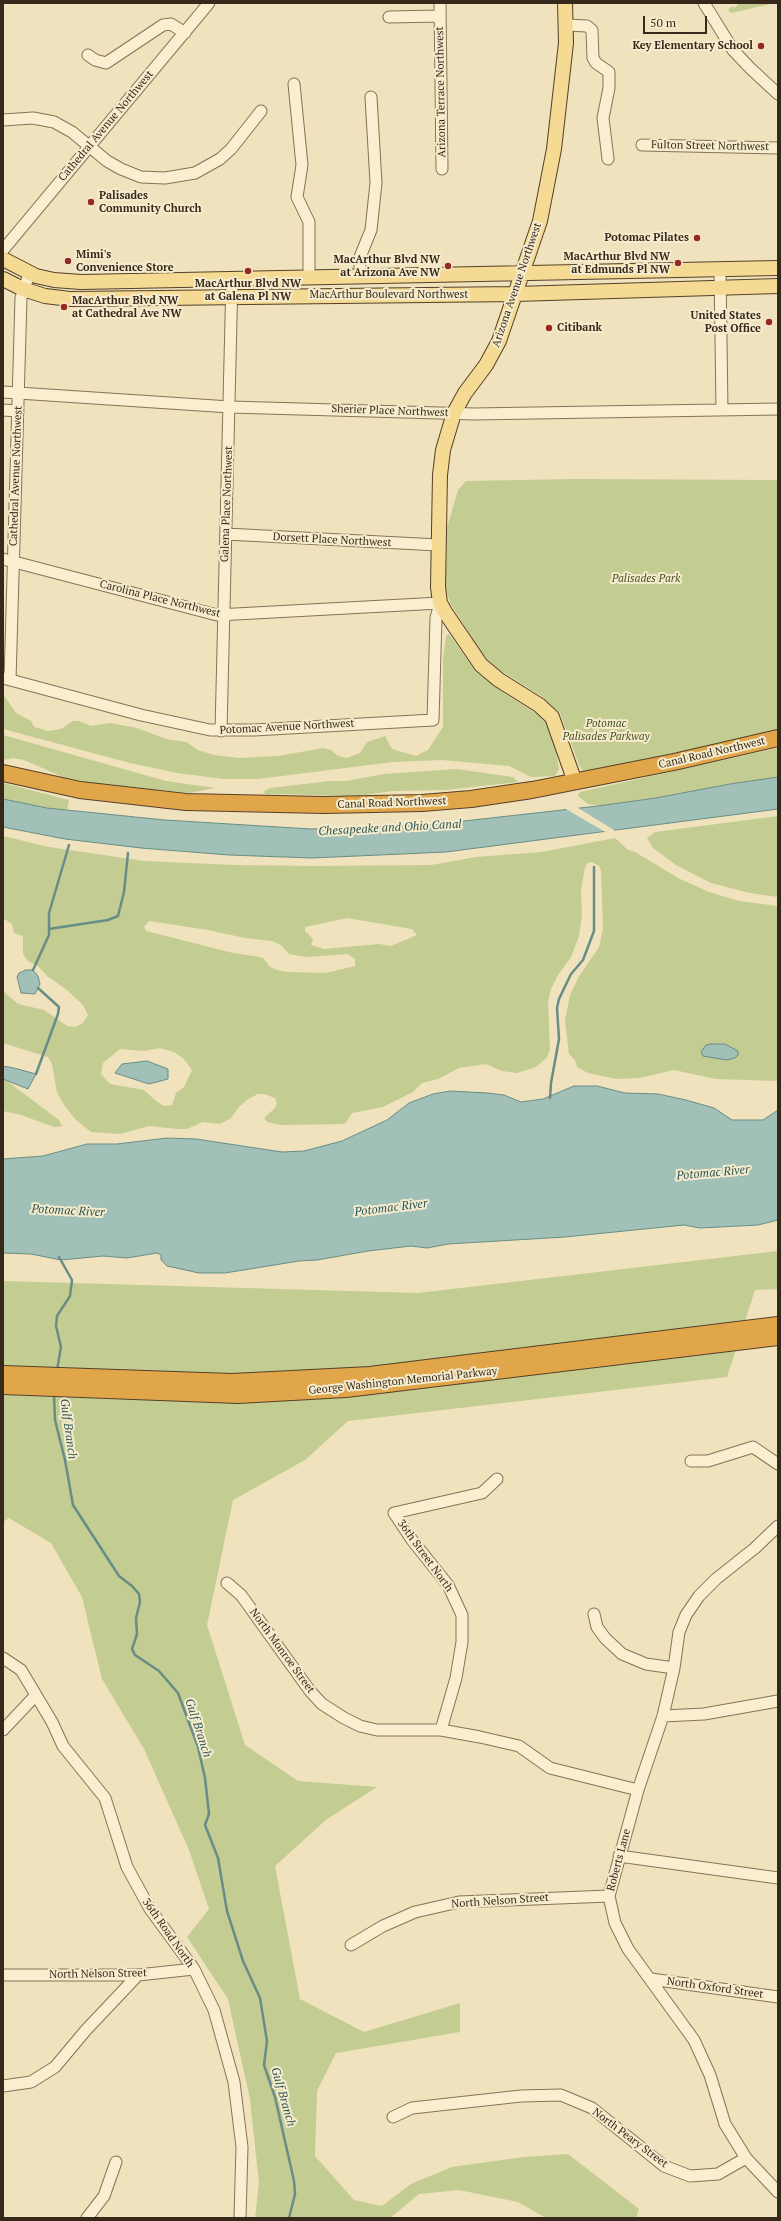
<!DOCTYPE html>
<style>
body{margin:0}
#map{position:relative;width:781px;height:2221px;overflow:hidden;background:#efe2bd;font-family:"PT Serif",serif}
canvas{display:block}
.frame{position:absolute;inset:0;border:4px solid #36291b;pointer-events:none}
.scale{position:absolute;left:643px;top:16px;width:64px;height:18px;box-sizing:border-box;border:2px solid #36291b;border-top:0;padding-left:5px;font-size:12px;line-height:14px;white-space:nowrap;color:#36291b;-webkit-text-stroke:3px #f6eccd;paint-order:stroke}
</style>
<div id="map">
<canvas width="781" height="2221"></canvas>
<div class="frame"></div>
<div class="scale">50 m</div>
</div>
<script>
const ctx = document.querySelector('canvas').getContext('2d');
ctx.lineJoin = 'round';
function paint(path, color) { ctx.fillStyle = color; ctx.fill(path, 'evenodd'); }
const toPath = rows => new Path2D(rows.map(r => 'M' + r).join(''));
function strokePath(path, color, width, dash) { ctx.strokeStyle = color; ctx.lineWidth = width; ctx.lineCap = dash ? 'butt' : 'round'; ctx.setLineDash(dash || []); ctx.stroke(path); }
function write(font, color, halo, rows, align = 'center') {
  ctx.font = font + ' "PT Serif",serif'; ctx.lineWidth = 4; ctx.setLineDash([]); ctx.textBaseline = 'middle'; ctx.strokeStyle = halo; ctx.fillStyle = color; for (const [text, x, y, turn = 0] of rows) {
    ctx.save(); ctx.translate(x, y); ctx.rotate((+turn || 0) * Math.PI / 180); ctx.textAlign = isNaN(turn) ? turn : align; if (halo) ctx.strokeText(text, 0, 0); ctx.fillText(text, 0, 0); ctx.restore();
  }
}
const green = toPath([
 [739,3,775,3,731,13,728,10,732,6,735,8],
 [577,479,778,480,778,733,642,760,613,768,583,771,579,765,560,713,541,696,498,669,483,655,450,603,445,586,447,528,458,490,466,481],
 [449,634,476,672,504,693,537,714,548,725,555,747,559,769,555,776,531,777,509,766,442,760,393,762,258,779,224,779,177,773,130,763,3,729,3,694,16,713,31,721,34,727,48,731,61,729,73,721,79,721,91,726,110,723,137,728,166,739,186,742,198,750,214,755,239,758,278,756,323,748,331,750,338,756,347,758,360,753,367,742,385,736,392,749,416,756,428,750,443,727,443,659,446,636],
 [3,735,166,781,215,788,190,793,83,782,63,777,24,760,13,758,3,760],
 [778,748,778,777,730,784,656,798,598,806,588,804,578,796,580,792],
 [456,769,513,777,518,782,446,790,392,791,359,796,273,794,265,794,264,791,270,788,330,781,346,781,384,774],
 [3,783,69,800,67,810,23,805,3,799],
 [778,816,778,897,750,893,711,883,676,865,653,848,647,838,655,832],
 [3,836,49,847,144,861,234,865,315,866,431,865,476,857,542,852,615,838,628,850,635,852,680,879,709,892,739,901,778,906,778,1081,716,1079,674,1070,640,1078,616,1079,588,1073,577,1067,575,1060,569,1054,565,1020,570,995,578,978,599,947,603,929,601,871,599,866,592,862,587,863,585,868,581,890,582,915,579,936,571,957,558,975,551,989,548,1002,550,1049,547,1057,536,1067,517,1073,502,1071,486,1064,459,1068,438,1079,422,1083,413,1092,383,1107,352,1113,345,1124,281,1125,267,1122,264,1118,275,1108,277,1103,275,1098,264,1094,258,1094,248,1099,239,1107,231,1118,220,1124,203,1122,187,1129,178,1129,149,1126,120,1134,91,1132,76,1120,64,1105,57,1092,52,1064,48,1057,3,1043,3,991,18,1004,44,1010,67,1026,75,1027,82,1024,88,1015,83,1005,67,990,47,976,39,967,28,961,23,954,23,936,14,933,12,924,3,918],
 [347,918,412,929,417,935,391,946,379,944,324,949,311,945,313,939,305,931,305,927],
 [149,921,208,930,245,938,272,941,281,945,289,954,307,957,347,954,355,959,355,966,326,973,287,972,277,970,270,967,263,958,260,957,233,953,146,931,144,927],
 [160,1048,174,1052,184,1059,192,1070,184,1087,176,1093,172,1105,164,1106,156,1101,144,1090,110,1084,101,1074,103,1063,120,1049,144,1051],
 [3,1078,59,1120,62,1126,54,1127,21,1115,3,1111],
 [778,1251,778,1289,755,1290,727,1377,348,1421,305,1460,233,1500,207,1625,245,1745,298,1781,377,1787,327,1819,275,1866,300,1999,364,2032,460,2003,460,2032,336,2053,317,2091,315,2156,354,2200,382,2206,411,2184,452,2167,524,2157,568,2154,639,2209,636,2218,546,2218,518,2202,459,2190,419,2194,390,2218,255,2218,259,2183,250,2099,228,1999,187,1937,209,1909,189,1850,144,1749,102,1679,82,1597,51,1543,9,1518,3,1522,3,1281,418,1293]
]);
const water = toPath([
 [778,777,778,809,446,852,312,858,229,855,141,848,65,839,3,827,3,799,47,808,165,820,311,829,371,827,428,825,598,806,656,798,730,784,778,777],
 [26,970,33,970,38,976,40,984,35,994,21,993,17,977,19,973,26,970],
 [711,1044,725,1044,738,1051,738,1055,735,1058,726,1060,703,1056,701,1052,706,1045,711,1044],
 [147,1061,168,1069,168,1079,149,1084,115,1073,122,1064,147,1061],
 [3,1066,14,1068,36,1074,28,1089,3,1079,3,1066],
 [574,1086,597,1086,625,1093,658,1094,686,1100,714,1108,732,1120,763,1120,778,1110,778,1220,758,1225,700,1228,684,1225,565,1237,448,1244,427,1248,411,1246,368,1251,317,1260,299,1261,225,1273,199,1273,167,1266,161,1260,161,1255,157,1253,127,1258,103,1256,61,1260,31,1254,3,1253,3,1159,43,1156,87,1144,117,1144,167,1138,196,1139,282,1152,304,1151,342,1141,387,1120,409,1103,433,1094,450,1091,487,1093,504,1095,521,1102,543,1099,574,1086]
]);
const pier = toPath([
 [575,806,617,832,607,833,564,808]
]);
const stream = toPath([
 [49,929,108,920,118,916,124,892,128,853],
 [33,970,49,935,49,913,69,845],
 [36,1074,58,1014,59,1007,38,988],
 [550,1098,551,1083,559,1039,557,1008,559,999,571,974,583,960,594,931,594,867],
 [57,1370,61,1347,56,1326,57,1316,70,1296,72,1280,59,1257],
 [54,1394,55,1420,65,1460,73,1505,119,1576,132,1586,139,1594,140,1602,136,1618,137,1634,132,1649,135,1655,159,1671,178,1693,198,1747,205,1778,209,1814,205,1825,218,1858,227,1911,243,1961,260,1998,267,2041,264,2065,275,2097,294,2181,295,2194,289,2218]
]);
const minor = toPath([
 [440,3,442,169],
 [704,3,733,50,750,68,778,94],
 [389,17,440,16],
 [567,25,587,26,592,30,593,58,596,63,609,72,609,88,603,118,608,159],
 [88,55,95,60,106,63,163,25,171,24,185,33],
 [294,84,302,165,297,197,309,222,309,277],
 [3,120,33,118,54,122,72,132,107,161,121,169,141,177,165,178,195,173,220,159,231,149,261,111],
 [642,145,778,148],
 [3,250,209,3],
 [720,269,722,410],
 [360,276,360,257,371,230,376,183,371,97],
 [3,392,230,407,474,414,778,409],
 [3,410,18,411],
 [226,534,438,545],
 [3,559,217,615,440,603,436,618,433,720,254,730,210,730,141,715,3,678],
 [10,680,21,298,29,274],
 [221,731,232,278],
 [691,1461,708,1461,753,1447,778,1464],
 [778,1526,755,1548,716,1579,699,1596,686,1615,679,1632,674,1668,663,1716,638,1790,609,1896,615,1923,628,1949,694,2040,710,2075,725,2124,746,2158,778,2192],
 [227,1583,241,1595,310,1691,322,1704,344,1718,360,1726,377,1730,441,1730,480,1737,519,1746,550,1768,638,1790],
 [594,1614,597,1627,605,1638,622,1654,646,1664,674,1668],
 [3,1658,21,1670,52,1722,63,1746,105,1798,127,1867,150,1909,194,1969,214,2010,234,2082,242,2147,240,2218],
 [663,1716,704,1714,778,1701],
 [3,1730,36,1695],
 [441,1730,456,1678,462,1642,462,1615,448,1585,412,1540,394,1513,482,1493,497,1479],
 [619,1856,778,1878],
 [351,1945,383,1926,415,1912,459,1902,609,1896],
 [3,1975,138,1975,194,1969],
 [651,1979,778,1997],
 [3,2086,31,2082,55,2067,86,2030,138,1975],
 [393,2117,412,2108,521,2096,561,2095,592,2108,664,2166,690,2176,718,2174,746,2158],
 [87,2218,104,2196,116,2162]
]);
const major = toPath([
 [565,3,566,43,554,149,540,221,499,341,486,365,465,393,454,413,443,450,440,475,438,587,440,603,445,612,481,665,499,680,539,705,552,717,575,782],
 [3,259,36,276,54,280,81,282,778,268],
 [3,279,23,289,45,296,70,299,516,294,778,286]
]);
const highway = toPath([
 [3,773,80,790,186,802,324,805,422,803,471,799,532,790,674,762,778,738],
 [3,1374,232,1382,370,1375,778,1325],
 [3,1386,238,1395,346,1389,778,1337]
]);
const markers = [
 [761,46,4,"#972924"],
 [91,202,4,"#972924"],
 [697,238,4,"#972924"],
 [68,261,4,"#972924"],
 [678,263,4,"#972924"],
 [448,266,4,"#972924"],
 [248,271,4,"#972924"],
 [64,307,4,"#972924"],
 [769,322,4,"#972924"],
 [549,328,4,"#972924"]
];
const poiNames = [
 ["Key Elementary School",753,46],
 ["Palisades",99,196,"left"],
 ["Community Church",99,209,"left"],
 ["Potomac Pilates",689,238],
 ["Mimi's",76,255,"left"],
 ["Convenience Store",76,268,"left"],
 ["MacArthur Blvd NW",670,257],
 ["at Edmunds Pl NW",670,270],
 ["MacArthur Blvd NW",440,260],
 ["at Arizona Ave NW",440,273],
 ["MacArthur Blvd NW",248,284,"center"],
 ["at Galena Pl NW",248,297,"center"],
 ["MacArthur Blvd NW",72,301,"left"],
 ["at Cathedral Ave NW",72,314,"left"],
 ["United States",761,316],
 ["Post Office",761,329],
 ["Citibank",557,328,"left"]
];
const streetNames = [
 ["Arizona Terrace Northwest",441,92,-91],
 ["Cathedral Avenue Northwest",106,126,-50],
 ["Fulton Street Northwest",710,146,1],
 ["Arizona Avenue Northwest",517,285,-71],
 ["MacArthur Boulevard Northwest",389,295],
 ["Sherier Place Northwest",390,411,2],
 ["Cathedral Avenue Northwest",16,476,-88],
 ["Galena Place Northwest",227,504,-88],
 ["Dorsett Place Northwest",332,540,3],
 ["Carolina Place Northwest",160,599,14],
 ["Potomac Avenue Northwest",287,727,-3],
 ["Canal Road Northwest",712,753,-13],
 ["Canal Road Northwest",392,803,-2],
 ["George Washington Memorial Parkway",403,1381,-6],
 ["36th Street North",425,1556,54],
 ["North Monroe Street",282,1651,54],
 ["Roberts Lane",619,1860,-75],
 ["North Nelson Street",500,1901,-4],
 ["36th Road North",168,1933,55],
 ["North Nelson Street",98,1974,-1],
 ["North Oxford Street",715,1988,8],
 ["North Peary Street",630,2138,37]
];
const parkNames = [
 ["Palisades Park",646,579],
 ["Potomac",606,724],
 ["Palisades Parkway",606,737]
];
const waterNames = [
 ["Chesapeake and Ohio Canal",390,828,-3],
 ["Potomac River",713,1173,-5],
 ["Potomac River",391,1208,-7],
 ["Potomac River",68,1211,3],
 ["Gulf Branch",68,1429,82],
 ["Gulf Branch",198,1728,72],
 ["Gulf Branch",283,2097,74]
];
paint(green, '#c3cc91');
paint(water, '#a1c0b8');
strokePath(water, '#688d86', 1);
paint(pier, '#efe2bd');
strokePath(stream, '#688d86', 2.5);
strokePath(minor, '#877256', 13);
strokePath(major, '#54402b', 16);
strokePath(highway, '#54402b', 18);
strokePath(minor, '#f9efd0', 11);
strokePath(major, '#f4da92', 14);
strokePath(highway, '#e2a64a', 16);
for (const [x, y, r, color] of markers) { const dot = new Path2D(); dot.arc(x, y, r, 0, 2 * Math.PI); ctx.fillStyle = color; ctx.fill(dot); strokePath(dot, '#f6eccd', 1.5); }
write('bold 11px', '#36291b', '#f6eccd', poiNames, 'right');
write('11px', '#36291b', '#f6eccd', streetNames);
write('italic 11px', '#445221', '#f6eccd', parkNames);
write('italic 12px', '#2a5655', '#f6eccd', waterNames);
</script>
